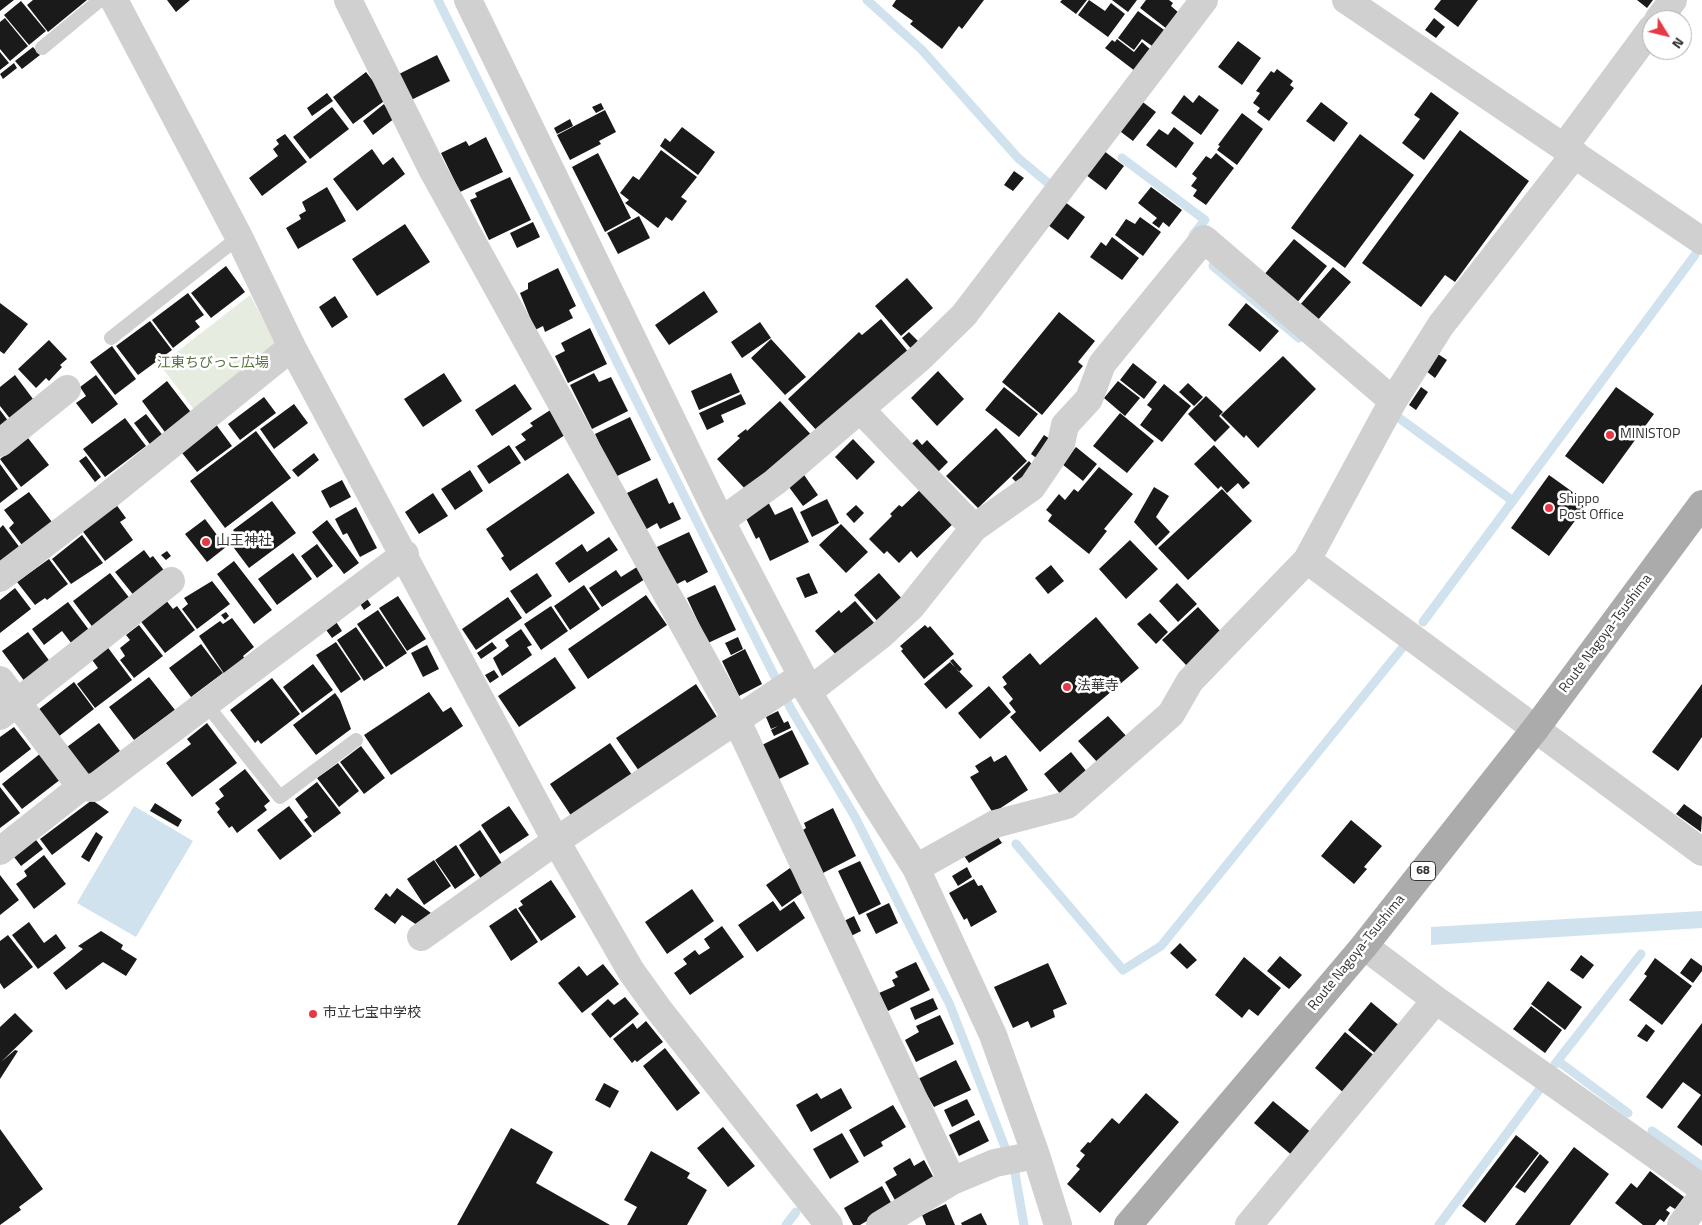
<!DOCTYPE html>
<meta charset="utf-8">
<style>
body{margin:0}
#map{position:relative;width:1702px;height:1225px;overflow:hidden;background:#fff;font-family:"Titillium Web",sans-serif}
canvas{display:block}
.north{position:absolute;left:1642px;top:10px;width:50px;height:50px;box-sizing:border-box;background:#fff;border:1px solid #adadad;border-radius:50%;rotate:126deg;font-size:14px;font-weight:700;line-height:20px;text-align:center;color:#333}
.north::after{content:'';display:block;margin:auto;width:18px;height:22px;background:#e63946;clip-path:polygon(50% 0,100% 100%,50% 72%,0 100%)}
</style>
<div id="map">
<canvas width="1702" height="1225"></canvas>
<div class="north">N</div>
</div>
<script>
const ctx = document.querySelector('canvas').getContext('2d');
ctx.lineJoin = 'round';
function paint(path, color) { ctx.fillStyle = color; ctx.fill(path, 'evenodd'); }
const toPath = rows => new Path2D(rows.map(r => 'M' + r).join(''));
function strokePath(path, color, width, dash) { ctx.strokeStyle = color; ctx.lineWidth = width; ctx.lineCap = dash ? 'butt' : 'round'; ctx.setLineDash(dash || []); ctx.stroke(path); }
function write(font, color, halo, rows, align = 'center') {
  ctx.font = font + ' "Titillium Web","Noto Sans JP",sans-serif'; ctx.lineWidth = 5; ctx.setLineDash([]); ctx.textBaseline = 'middle'; ctx.strokeStyle = halo; ctx.fillStyle = color; for (const [text, x, y, turn = 0] of rows) {
    ctx.save(); ctx.translate(x, y); ctx.rotate((+turn || 0) * Math.PI / 180); ctx.textAlign = isNaN(turn) ? turn : align; if (halo) ctx.strokeText(text, 0, 0); ctx.fillText(text, 0, 0); ctx.restore();
  }
}
const green = toPath([
 [250,295,279,349,199,416,160,365]
]);
const water = toPath([
 [134,806,193,841,136,937,77,903],
 [1702,911,1702,928,1431,945,1431,927]
]);
const stream = toPath([
 [438,0,618,364,791,709,855,817,950,1005,1015,1173,1024,1225],
 [867,0,922,50,1018,158,1048,183],
 [1122,158,1205,220,1193,235],
 [1213,266,1299,338],
 [1399,418,1513,501],
 [1423,622,1695,255],
 [1016,844,1123,970,1161,946,1403,647],
 [1558,1061,1628,1113],
 [1555,1064,1641,954],
 [1652,1131,1702,1166],
 [786,1225,796,1212],
 [1439,1225,1539,1090]
]);
const building = toPath([
 [0,0,14,0,0,11],
 [33,0,87,0,48,32,27,5],
 [167,0,190,0,176,12],
 [896,0,984,0,962,29,959,26,942,49,910,24,913,21,892,6],
 [1062,0,1087,0,1076,14,1060,2],
 [1089,0,1105,11,1111,3,1125,14,1108,37,1078,15],
 [1112,0,1137,0,1128,12],
 [1146,0,1169,0,1173,3,1171,6,1179,13,1167,29,1140,8],
 [1441,0,1478,0,1458,27,1434,9],
 [1637,0,1653,0,1647,8],
 [21,1,46,31,29,45,4,15],
 [1138,11,1167,32,1155,48,1142,39,1134,50,1118,38],
 [5,18,28,46,10,61,0,49,0,22],
 [1434,18,1445,27,1436,38,1425,30],
 [1117,39,1134,52,1142,42,1151,50,1135,71,1105,48,1112,40,1115,42],
 [1238,41,1261,58,1242,85,1218,67],
 [33,47,40,55,22,69,15,61],
 [0,52,9,63,0,70],
 [437,55,450,81,409,101,397,75],
 [14,63,17,68,3,79,0,74],
 [1277,69,1293,81,1290,85,1294,88,1269,121,1257,112,1260,108,1253,103,1260,93,1256,91,1271,71,1274,73],
 [366,72,387,99,353,124,333,97],
 [1431,92,1459,113,1424,160,1402,143,1420,119,1414,115],
 [327,93,333,101,312,116,307,108],
 [1184,95,1193,103,1199,95,1219,110,1201,135,1171,113],
 [1140,100,1156,112,1133,141,1117,129],
 [1321,102,1348,123,1334,142,1306,121],
 [601,103,604,109,596,113,592,107],
 [384,104,395,118,373,135,363,121],
 [332,107,349,129,310,159,293,137],
 [605,110,616,132,599,141,601,144,570,160,557,135],
 [1242,113,1263,129,1237,165,1217,150,1220,146,1218,145],
 [570,119,573,126,557,134,554,128],
 [682,127,715,152,698,175,660,146,665,138,670,142],
 [1174,127,1194,143,1176,168,1146,145,1159,129,1168,135],
 [1460,130,1529,181,1455,282,1445,275,1421,307,1362,263],
 [285,134,307,162,262,196,249,178,278,156,273,149,279,144,276,140],
 [1360,134,1414,175,1345,268,1291,228],
 [486,137,503,172,460,192,441,153,466,141,469,146],
 [372,149,383,165,393,157,405,174,357,211,333,179],
 [661,150,697,177,681,197,687,201,672,221,666,217,658,228,625,203,629,200,620,193,633,176,639,180],
 [1104,151,1124,166,1106,190,1086,175],
 [598,153,631,218,605,232,572,167],
 [1216,153,1234,168,1206,205,1193,196,1197,190,1191,186,1197,178,1192,174,1206,156,1211,159],
 [1014,171,1024,178,1013,191,1004,185],
 [510,177,531,220,489,240,470,200,477,197,475,193],
 [327,187,346,221,298,249,286,228,301,219,299,215,306,211,302,202],
 [1151,187,1182,210,1169,227,1163,222,1159,228,1152,223,1157,218,1138,203],
 [1065,202,1085,217,1068,240,1048,225],
 [639,216,650,238,618,254,607,233],
 [1140,217,1161,232,1143,256,1115,235,1126,219,1135,224],
 [533,222,540,237,517,248,510,233],
 [405,224,430,262,377,296,352,259],
 [1112,237,1139,258,1122,280,1090,257,1101,242,1106,246],
 [1294,239,1327,266,1296,304,1263,276],
 [226,266,245,292,211,318,191,293],
 [1333,267,1351,282,1317,321,1299,306],
 [558,268,576,306,569,310,573,318,545,332,543,326,535,330,520,293,528,289,528,283],
 [907,278,933,308,901,336,875,306],
 [704,291,718,312,669,345,655,325],
 [188,293,204,315,195,321,200,327,173,348,152,320],
 [335,296,348,317,332,328,319,307],
 [0,303,28,324,4,354,0,351],
 [1246,303,1279,331,1260,352,1228,325],
 [1059,312,1095,341,1078,362,1083,366,1042,415,1002,382],
 [881,319,910,354,905,358,902,355,818,432,788,399,859,332,862,335],
 [150,321,172,350,138,375,116,346],
 [760,322,771,338,742,358,731,342],
 [590,328,607,364,568,383,555,356,565,351,561,343],
 [909,332,921,344,913,351,902,338],
 [771,339,806,377,785,395,751,358],
 [49,340,67,359,60,365,62,367,49,381,46,378,36,388,18,369],
 [112,346,136,379,115,395,90,362],
 [1438,354,1447,360,1435,378,1426,371],
 [1283,356,1316,389,1258,448,1246,435,1244,438,1221,415],
 [1133,363,1157,382,1144,399,1120,380],
 [938,371,964,399,937,426,911,398],
 [444,373,462,401,423,427,404,399],
 [594,373,599,382,611,377,628,411,592,429,570,385],
 [731,373,740,392,699,410,691,391],
 [15,375,36,403,12,421,0,406,0,387],
 [96,375,118,404,92,424,76,403,86,396,80,387],
 [167,381,193,415,167,435,142,401],
 [1118,381,1140,398,1125,416,1104,398],
 [1188,383,1203,397,1194,406,1179,392],
 [515,384,532,409,492,436,475,410],
 [1164,384,1191,406,1162,442,1140,425,1152,409,1147,405],
 [1004,387,1038,414,1019,437,985,410],
 [1421,387,1428,392,1416,410,1409,405],
 [1616,387,1654,414,1603,484,1565,456],
 [741,394,746,404,721,415,724,422,707,430,699,413],
 [1206,396,1223,412,1219,416,1230,427,1215,442,1188,414],
 [264,397,276,413,240,440,228,424],
 [780,401,816,440,747,491,717,459,740,438,737,436,746,429,747,431],
 [294,404,308,423,274,449,260,429],
 [552,409,568,433,525,461,515,447,526,440,521,434,533,426,530,423],
 [0,410,9,422,0,429],
 [1120,413,1154,441,1127,473,1093,446],
 [146,414,164,437,152,447,134,423],
 [630,417,651,460,615,477,595,434],
 [125,418,146,446,105,477,83,449],
 [215,423,232,446,197,472,179,449],
 [996,428,1027,461,978,508,946,476],
 [256,431,291,478,225,528,190,481],
 [1044,435,1053,441,1039,460,1031,454],
 [28,438,49,465,21,487,0,459],
 [853,439,875,462,857,480,835,457],
 [917,439,922,445,927,440,948,462,933,477,906,449],
 [509,445,521,463,489,484,477,466],
 [1214,445,1250,483,1243,489,1238,483,1227,493,1221,486,1218,489,1194,464],
 [1076,447,1097,464,1083,481,1062,464],
 [314,453,319,460,298,477,292,470],
 [86,456,101,477,95,482,79,461],
 [1029,461,1035,468,1019,485,1012,478],
 [0,464,18,489,0,503],
 [1099,467,1133,494,1104,529,1107,531,1089,554,1048,521,1052,515,1046,510,1059,494,1065,500,1074,489,1078,492],
 [470,470,483,491,455,510,441,489],
 [802,472,818,495,803,506,786,483],
 [568,473,595,513,510,571,501,558,504,556,486,529],
 [1549,475,1588,503,1549,556,1511,528],
 [657,478,669,504,673,502,681,519,660,529,657,523,645,530,627,493],
 [342,480,351,497,330,508,321,491],
 [924,486,957,520,917,558,911,551,899,563,887,551,884,554,869,539,892,516,890,514,899,505,902,507],
 [1154,487,1169,496,1156,517,1170,532,1156,546,1134,522],
 [1222,489,1252,521,1188,580,1158,548],
 [29,492,55,526,25,549,9,528,14,523,4,510],
 [433,493,448,516,419,534,405,512],
 [766,498,775,515,792,507,809,542,770,561,759,537,756,539,742,510],
 [827,499,839,523,812,537,800,512],
 [272,501,296,533,249,568,228,540,236,534,233,530],
 [115,503,126,518,120,522,133,540,105,561,81,529],
 [856,505,864,513,854,523,846,514],
 [356,507,377,548,360,557,347,533,343,535,335,519],
 [205,519,226,547,207,562,185,534],
 [327,520,359,563,344,574,312,532],
 [841,524,868,552,846,573,819,545],
 [3,525,23,552,0,569,0,528],
 [689,532,708,572,687,583,685,580,675,585,657,547],
 [82,535,103,563,71,584,52,559],
 [609,537,618,550,569,583,555,563,582,544,587,552],
 [1130,540,1158,569,1126,599,1099,569],
 [317,544,333,566,317,578,301,556],
 [144,550,150,558,153,556,166,573,135,597,115,572],
 [167,551,171,556,166,560,161,555],
 [293,553,312,579,277,605,258,579],
 [49,559,68,584,47,600,45,598,35,605,17,582],
 [234,561,272,610,254,624,217,574],
 [1051,565,1064,581,1048,594,1035,578],
 [637,567,645,579,602,607,589,588,616,570,621,577],
 [110,573,131,600,94,629,73,601],
 [537,573,552,596,526,614,510,591],
 [809,573,818,593,805,598,796,578],
 [879,573,904,601,879,623,854,595],
 [212,581,230,604,197,629,182,609,188,604,184,598],
 [1177,583,1197,604,1178,622,1159,601],
 [584,585,600,609,570,630,554,606],
 [715,585,736,630,708,643,687,598],
 [15,588,31,609,0,633,0,600],
 [646,595,667,625,588,679,568,649],
 [398,596,426,639,407,651,379,608],
 [366,597,371,605,364,610,359,602],
 [508,597,522,618,476,650,462,629],
 [165,599,173,609,177,606,195,630,165,653,139,619],
 [855,601,876,625,837,656,815,631,839,610,841,613],
 [68,602,92,634,75,648,62,631,44,645,32,629],
 [551,606,568,631,541,650,524,624],
 [1198,607,1222,633,1187,666,1162,640],
 [378,610,407,653,386,667,357,624],
 [226,612,229,616,225,620,221,615],
 [1150,613,1168,632,1156,644,1137,624],
 [1096,617,1139,668,1040,752,1010,717,1016,712,1009,703,1013,699,1003,687,1007,684,1002,677,1030,653,1040,665],
 [232,618,254,647,243,656,245,659,225,675,199,636,220,621,223,624],
 [335,620,342,631,332,638,324,627],
 [139,625,163,656,134,678,120,660,125,656,120,648,130,640,126,635],
 [925,625,928,628,930,626,954,654,924,679,901,651,903,649,900,646],
 [356,627,384,668,364,681,337,640],
 [521,629,532,645,527,647,532,655,502,676,493,658,509,646,505,640],
 [28,632,51,663,25,682,2,651],
 [738,637,743,649,731,655,725,643],
 [336,642,361,679,341,693,316,655],
 [492,642,497,648,481,659,477,653],
 [201,644,223,673,191,697,169,668],
 [106,645,132,680,95,708,77,684,98,668,90,657],
 [427,645,439,669,423,677,411,653],
 [745,649,762,684,739,696,722,661],
 [555,657,576,688,519,727,498,696],
 [953,659,962,669,959,672,950,661],
 [950,662,973,686,946,709,924,684],
 [313,664,333,690,302,713,283,687],
 [494,670,499,677,490,683,485,675],
 [149,677,175,710,134,740,109,707],
 [272,678,300,714,261,744,258,740,255,743,230,710],
 [74,682,94,709,58,737,38,710],
 [696,684,717,717,639,771,616,738],
 [1702,684,1702,737,1678,771,1652,752],
 [989,686,1011,712,980,739,958,713],
 [429,692,443,712,451,707,463,726,391,775,364,735],
 [335,693,340,700,351,729,316,755,293,725],
 [778,711,784,723,788,721,791,728,774,736,771,730,778,726,771,729,766,717],
 [1108,716,1128,738,1098,763,1078,741],
 [99,723,120,751,88,776,67,747],
 [207,723,237,763,192,797,166,763,191,744,187,739],
 [14,727,31,749,0,773,0,737],
 [792,730,809,764,779,779,762,745],
 [610,743,632,775,572,817,550,784],
 [361,746,385,778,364,794,340,762],
 [1071,752,1087,772,1061,795,1044,774],
 [41,753,61,779,22,809,2,784],
 [1006,755,1028,790,993,813,970,777,979,772,975,766,991,756,994,762],
 [338,763,359,791,339,807,317,778],
 [245,769,270,801,264,806,267,810,237,833,232,826,229,828,217,812,220,809,215,803,224,796,219,789],
 [317,782,341,813,314,833,304,820,308,817,295,799],
 [0,787,20,813,0,828],
 [92,800,109,812,52,855,40,839],
 [155,803,182,820,178,827,150,811],
 [1684,804,1702,817,1701,832,1676,814],
 [289,806,312,836,280,860,257,830],
 [509,806,529,835,500,854,481,825],
 [833,808,856,856,823,873,803,830,806,828,804,823],
 [1351,820,1382,846,1364,867,1367,869,1354,884,1321,856],
 [480,830,503,865,481,879,459,845],
 [993,830,1002,843,969,863,960,850],
 [96,832,103,837,89,862,81,857],
 [33,836,43,849,21,866,11,853],
 [456,845,475,875,455,889,435,860],
 [44,855,66,884,34,909,16,884,27,876,24,871],
 [434,860,451,886,424,905,407,879],
 [860,861,881,904,859,915,838,871],
 [967,867,972,877,958,886,952,876],
 [790,868,806,890,782,907,766,885],
 [0,875,19,900,0,915],
 [974,879,978,886,982,885,997,912,971,927,967,918,964,920,949,893],
 [551,880,576,917,541,941,518,908,523,905,520,901],
 [397,888,431,913,420,927,402,915,395,924,374,909,386,893,390,897],
 [692,889,714,921,667,954,645,922],
 [773,901,780,911,794,901,805,918,757,952,738,925],
 [889,903,898,923,876,934,866,914],
 [516,908,538,942,511,961,489,926],
 [854,916,861,931,849,937,842,922],
 [29,922,44,943,56,934,66,948,38,969,12,935],
 [722,926,744,957,690,995,674,973,687,964,683,959,695,950,699,955,710,948,704,939],
 [101,931,123,945,121,949,137,959,126,976,103,962,66,990,53,973,83,949,78,946],
 [8,935,33,967,4,989,0,983,0,941],
 [1180,943,1197,960,1187,969,1170,953],
 [1581,955,1594,965,1583,979,1570,970],
 [1280,956,1302,975,1289,989,1267,971],
 [1244,957,1281,988,1258,1016,1249,1009,1242,1018,1215,995],
 [1655,958,1692,986,1662,1025,1629,1000,1647,976,1644,974],
 [1691,958,1702,966,1702,971,1693,983,1680,973],
 [916,962,930,990,888,1011,879,993,895,986,892,980,898,977,895,972],
 [1048,963,1067,1004,1053,1010,1055,1017,1031,1028,1028,1021,1013,1028,994,987],
 [603,964,619,984,582,1013,558,983,579,966,587,976],
 [1548,981,1582,1007,1565,1030,1531,1004],
 [625,997,639,1014,610,1038,591,1014,608,999,614,1005],
 [933,998,938,1009,915,1020,910,1008],
 [1371,1002,1401,1027,1377,1055,1348,1030],
 [1531,1006,1562,1030,1545,1053,1513,1029],
 [15,1013,33,1031,1,1062,15,1050,18,1051,0,1079,0,1027],
 [940,1015,954,1044,916,1062,905,1040,919,1032,916,1026],
 [646,1021,663,1042,637,1062,635,1060,632,1063,613,1039,633,1023,637,1029],
 [1702,1023,1702,1146,1677,1127,1701,1095,1683,1082,1662,1109,1646,1097],
 [1646,1024,1655,1031,1647,1042,1637,1036],
 [1345,1032,1376,1057,1345,1094,1315,1068],
 [665,1048,700,1093,677,1111,643,1066],
 [956,1060,971,1090,934,1107,918,1079],
 [604,1083,619,1091,610,1108,595,1100],
 [841,1088,852,1108,811,1132,796,1105,817,1093,821,1099],
 [1146,1093,1179,1122,1100,1213,1067,1184,1080,1169,1076,1166,1085,1155,1080,1151,1088,1142,1090,1143,1112,1118,1119,1124],
 [967,1099,975,1115,952,1127,944,1110],
 [1273,1101,1313,1134,1294,1157,1254,1123],
 [893,1105,906,1127,881,1142,883,1146,864,1157,849,1130],
 [979,1120,989,1141,959,1156,949,1135],
 [723,1127,755,1166,728,1187,697,1148],
 [511,1128,553,1152,536,1183,610,1225,457,1225],
 [0,1129,43,1189,19,1207,21,1210,0,1225],
 [842,1133,859,1162,830,1179,813,1149],
 [1516,1135,1539,1153,1485,1223,1462,1206],
 [1574,1147,1609,1174,1570,1225,1515,1225],
 [651,1151,690,1173,687,1178,707,1190,687,1225,627,1225,637,1207,624,1200],
 [1540,1154,1549,1162,1525,1193,1515,1187],
 [910,1158,914,1166,924,1160,935,1180,896,1202,885,1182,897,1175,893,1168],
 [1650,1171,1684,1197,1675,1209,1670,1206,1666,1210,1670,1213,1664,1222,1660,1219,1655,1225,1643,1225,1615,1203,1631,1183,1637,1188],
 [882,1186,893,1206,860,1225,853,1225,844,1208],
 [946,1204,955,1225,926,1225,922,1215],
 [981,1213,987,1225,962,1225,961,1223]
]);
const lane = toPath([
 [42,48,100,0],
 [111,338,239,237],
 [206,704,280,797,356,740]
]);
const street = toPath([
 [114,0,239,237,292,347,556,841,631,971,659,1010,829,1225],
 [348,0,432,169,737,721,952,1181],
 [468,0,721,521,802,676,808,692,871,797,916,868,993,1035,1036,1155,1058,1225],
 [1346,0,1702,241],
 [1658,20,1673,0],
 [1564,147,1652,28],
 [860,409,974,528],
 [0,443,67,389],
 [721,521,775,482,921,357,964,315,1204,0],
 [1307,560,1702,852],
 [0,578,106,497,292,347],
 [0,680,81,787],
 [808,692,881,635,911,607,974,528,1032,487,1061,444,1065,425,1089,399,1102,364,1204,239,1393,401],
 [0,716,171,581],
 [0,851,81,787,94,788,405,554],
 [916,868,995,824,1067,805,1171,714,1190,681,1307,560,1393,401,1441,325,1575,154],
 [421,937,556,841,802,676],
 [1364,946,1436,1000,1702,1188],
 [880,1225,952,1181,995,1163,1036,1155],
 [1249,1225,1436,1000],
 [1681,1225,1702,1197]
]);
const primary = toPath([
 [1128,1225,1364,946,1536,728,1702,504]
]);
const markers = [
 [1610,435,5,"#e63946"],
 [1549,508,5,"#e63946"],
 [206,542,5,"#e63946"],
 [1067,687,5,"#e63946"],
 [313,1014,5,"#e63946"]
];
const shields = [
 [1423,871,25]
];
const shieldNames = [
 ["68",1423,871]
];
const parkNames = [
 ["江東ちびっこ広場",213,364]
];
const poiNames = [
 ["MINISTOP",1620,435],
 ["Shippo",1559,500],
 ["Post Office",1559,516],
 ["山王神社",216,542],
 ["法華寺",1077,687],
 ["市立七宝中学校",323,1014]
];
const streetNames = [
 ["Route Nagoya-Tsushima",1606,634,-53],
 ["Route Nagoya-Tsushima",1357,953,-51]
];
paint(green, '#e6ecdf');
paint(water, '#cfe2ee');
strokePath(stream, '#cfe2ee', 9);
paint(building, '#1a1a1a');
strokePath(lane, '#d0d0d0', 14);
strokePath(street, '#d0d0d0', 28);
strokePath(primary, '#ababab', 28);
for (const [x, y, r, color] of markers) { const dot = new Path2D(); dot.arc(x, y, r, 0, 2 * Math.PI); ctx.fillStyle = color; ctx.fill(dot); strokePath(dot, '#fff', 2); }
for (const [x, y, w] of shields) { const box = new Path2D(); box.roundRect(x - w / 2, y - 9.5, w, 19, 4); ctx.fillStyle = '#fff'; ctx.fill(box); strokePath(box, '#333', 1); }
write('bold 12px', '#333', null, shieldNames);
write('14px', '#56703f', '#fff', parkNames);
write('14px', '#333', '#fff', poiNames, 'left');
write('14px', '#333', '#fff', streetNames);
</script>
